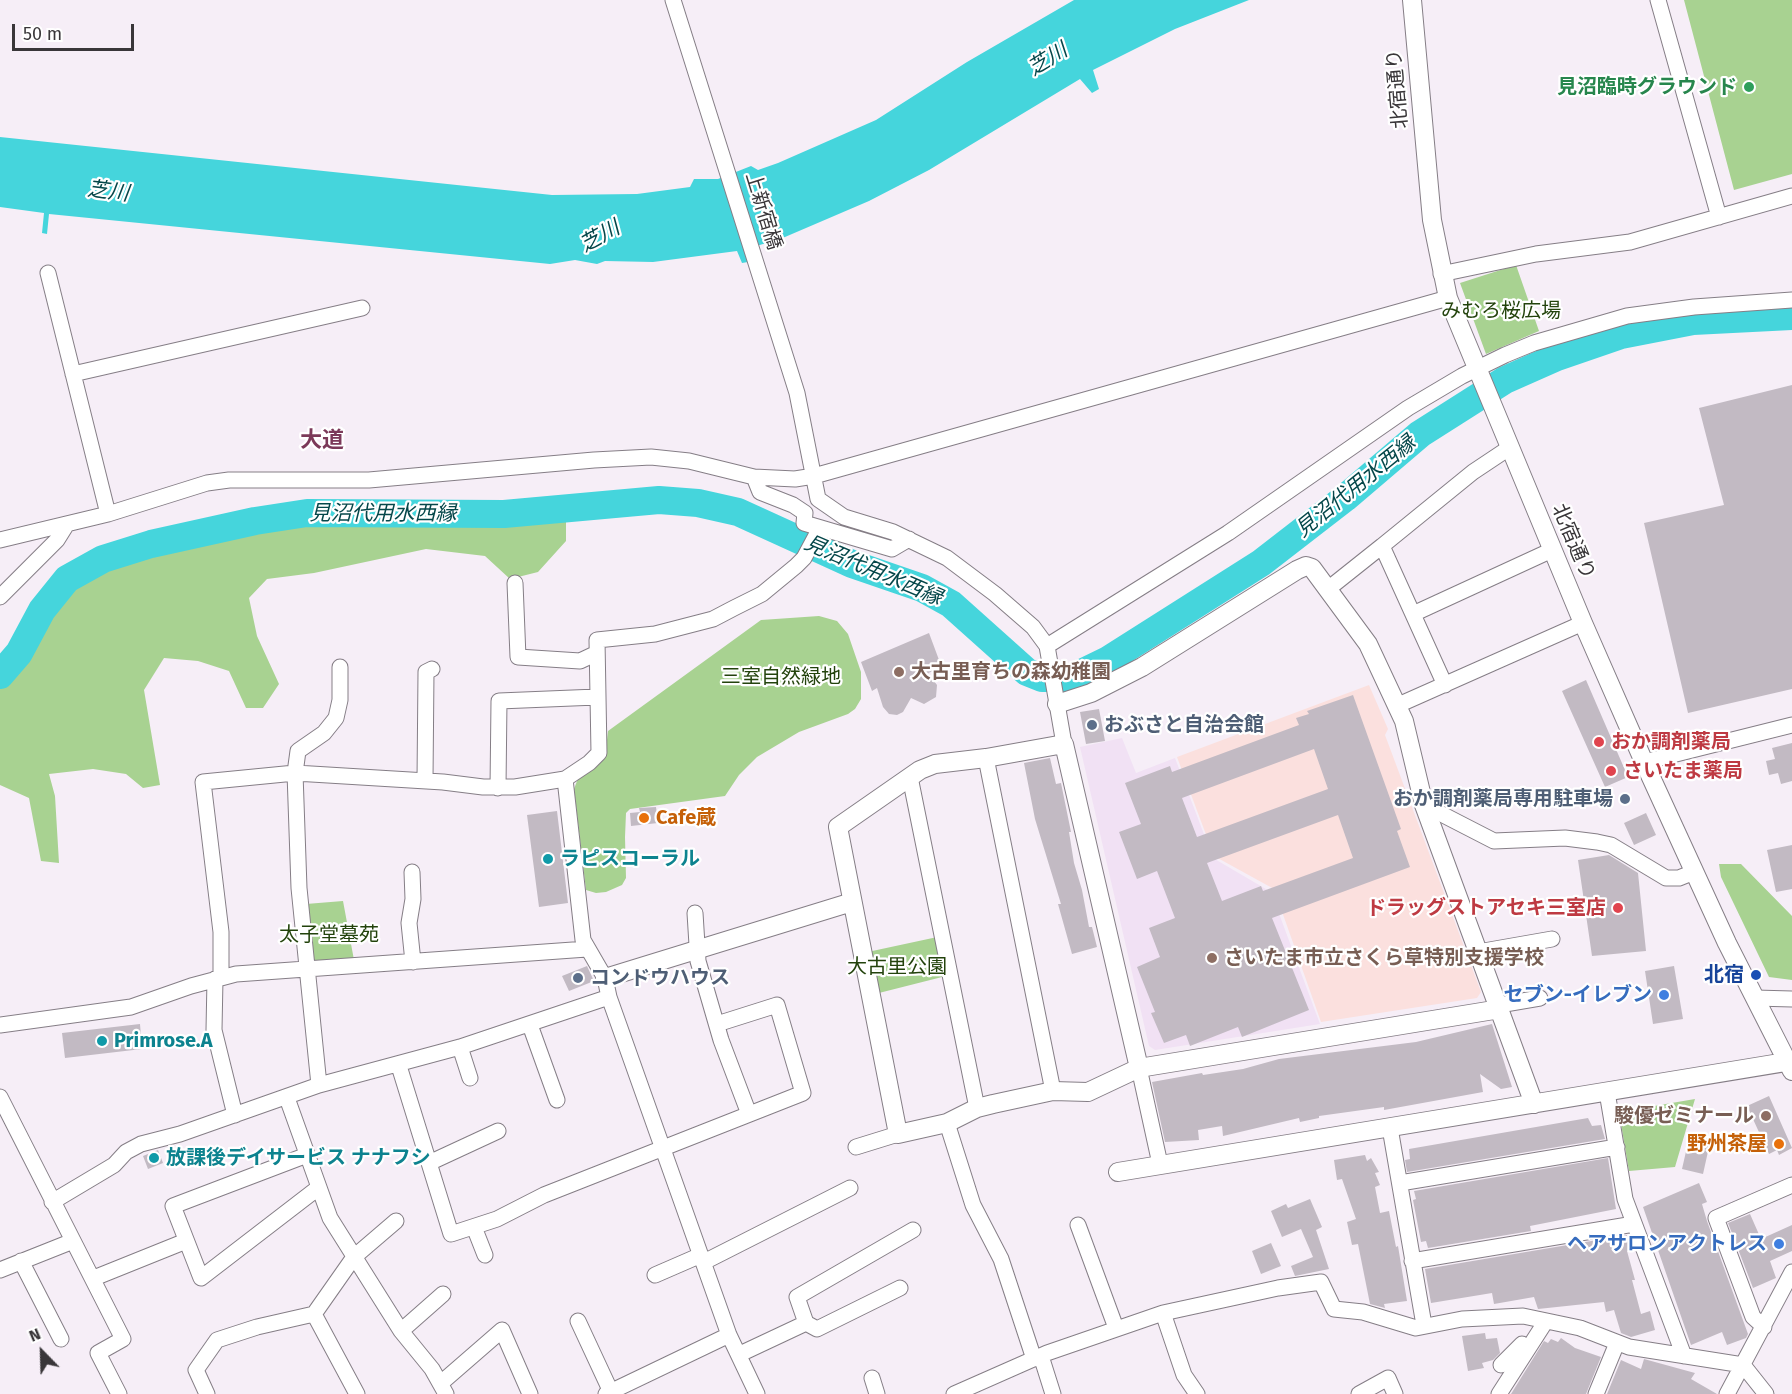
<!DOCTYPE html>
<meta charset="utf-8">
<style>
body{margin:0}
#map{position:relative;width:1792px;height:1394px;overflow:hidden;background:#f6eef7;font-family:"Fira Sans",sans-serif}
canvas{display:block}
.north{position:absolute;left:12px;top:1322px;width:60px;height:60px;-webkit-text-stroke:4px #fff;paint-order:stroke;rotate:337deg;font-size:16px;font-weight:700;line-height:24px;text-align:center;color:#393639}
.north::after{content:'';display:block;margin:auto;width:21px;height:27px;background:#393639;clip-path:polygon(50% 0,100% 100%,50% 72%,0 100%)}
.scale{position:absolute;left:12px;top:24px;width:122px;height:27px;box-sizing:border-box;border:3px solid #393639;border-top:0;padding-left:8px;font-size:18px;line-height:21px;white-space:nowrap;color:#393639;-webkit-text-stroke:4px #fff;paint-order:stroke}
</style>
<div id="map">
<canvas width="1792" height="1394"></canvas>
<div class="north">N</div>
<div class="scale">50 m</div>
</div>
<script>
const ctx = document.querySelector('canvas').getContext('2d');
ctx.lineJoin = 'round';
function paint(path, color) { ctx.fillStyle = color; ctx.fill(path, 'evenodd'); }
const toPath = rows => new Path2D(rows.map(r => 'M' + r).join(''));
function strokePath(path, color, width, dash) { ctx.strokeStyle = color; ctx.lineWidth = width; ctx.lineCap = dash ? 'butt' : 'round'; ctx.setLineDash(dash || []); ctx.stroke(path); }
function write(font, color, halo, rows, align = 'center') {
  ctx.font = font + ' "Fira Sans","Noto Sans JP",sans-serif'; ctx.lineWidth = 4.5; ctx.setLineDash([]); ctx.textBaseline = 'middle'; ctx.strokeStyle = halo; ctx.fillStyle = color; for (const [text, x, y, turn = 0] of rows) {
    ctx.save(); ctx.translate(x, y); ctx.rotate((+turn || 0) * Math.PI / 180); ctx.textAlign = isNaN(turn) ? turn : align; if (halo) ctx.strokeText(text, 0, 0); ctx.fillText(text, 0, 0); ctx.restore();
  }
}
const commercial = toPath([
 [1369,685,1388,729,1385,735,1481,992,1477,998,1321,1022,1274,889,1214,856,1177,757]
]);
const education = toPath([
 [1122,738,1136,773,1175,758,1213,858,1271,892,1320,1024,1155,1050,1149,1046,1080,747]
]);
const green = toPath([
 [1684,0,1792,0,1792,174,1734,190],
 [1516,265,1539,331,1486,354,1460,283],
 [499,501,566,504,566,541,538,572,510,579,485,556,426,549,314,573,267,579,249,598,257,636,279,684,263,708,246,708,229,671,198,661,164,658,144,690,160,785,143,788,126,774,93,769,49,774,55,796,59,863,41,861,29,798,0,785,0,669,36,639,69,589,101,571,133,558,275,522],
 [819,616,837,621,848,634,861,672,861,699,855,709,848,714,799,732,757,757,739,775,725,796,630,809,626,813,625,837,626,878,622,885,606,892,596,893,586,890,574,789,577,781,605,757,608,731,761,620],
 [1719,864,1741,864,1792,916,1792,980,1769,977,1721,877],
 [343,901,354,960,315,963,311,960,306,904],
 [942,936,950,975,871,995,863,953],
 [1695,1099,1675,1167,1629,1171,1619,1112]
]);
const water = toPath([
 [1074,0,1249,0,1175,29,1093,70,1099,89,1092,93,1080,79,929,170,869,201,785,237,744,250,748,262,742,263,737,251,653,262,605,261,597,264,575,260,550,264,49,214,47,234,42,233,44,213,0,207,0,137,552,195,637,194,690,187,694,179,718,179,751,166,758,170,778,163,876,120,967,62]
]);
const river = toPath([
 [0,675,19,653,42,610,67,579,103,559,151,544,255,521,307,513,504,514,659,500,698,503,738,512,852,564,922,588,951,604,1027,672,1042,678,1071,678,1108,660,1261,563,1345,498,1420,434,1505,380,1557,357,1621,335,1693,321,1792,316]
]);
const building = toPath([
 [1792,385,1792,689,1688,713,1644,523,1724,505,1699,408],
 [929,633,942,668,928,673,937,685,936,697,924,704,911,698,903,712,897,715,889,714,883,707,877,688,872,691,861,662],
 [1586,680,1628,777,1605,787,1562,691],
 [1353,695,1401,829,1397,831,1410,867,1272,918,1309,1010,1242,1037,1238,1027,1190,1046,1186,1035,1164,1043,1151,1013,1155,1012,1137,967,1160,957,1149,928,1175,918,1157,871,1137,879,1119,832,1141,824,1125,783,1170,766,1172,772,1299,725,1296,718,1309,714,1307,711],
 [1314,749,1328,789,1197,837,1182,798],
 [1338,815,1353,858,1263,891,1261,886,1222,901,1207,863],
 [1099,709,1105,741,1086,744,1080,712],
 [1792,743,1792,781,1781,784,1778,773,1769,775,1766,761,1775,759,1772,748],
 [1050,758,1056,784,1061,783,1071,832,1069,832,1074,863,1082,890,1089,927,1092,927,1097,947,1072,954,1058,904,1061,904,1035,819,1024,763],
 [656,807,658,823,631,826,630,813,640,812,639,808],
 [557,811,568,903,539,907,527,815],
 [1646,813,1656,835,1634,845,1624,823],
 [1792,845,1792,889,1776,892,1767,850],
 [1609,855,1638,873,1646,951,1592,956,1578,860],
 [338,924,340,941,321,943,319,927],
 [587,966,594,981,569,991,562,976],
 [1674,966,1683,1019,1653,1024,1645,971],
 [140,1024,142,1049,65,1058,62,1033],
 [1492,1024,1512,1087,1501,1089,1480,1074,1483,1092,1384,1110,1384,1107,1319,1116,1319,1118,1300,1122,1299,1118,1223,1136,1222,1126,1198,1130,1199,1140,1165,1142,1152,1082,1202,1073,1203,1075,1243,1069,1279,1059,1416,1042],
 [1769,1096,1792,1148,1779,1155,1777,1150,1769,1154,1747,1106],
 [1588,1118,1592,1126,1601,1125,1605,1139,1407,1172,1405,1160,1410,1159,1409,1149],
 [1690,1134,1711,1138,1703,1174,1682,1169],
 [158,1150,163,1163,148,1169,143,1156],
 [1365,1155,1367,1161,1371,1158,1379,1172,1375,1173,1380,1185,1375,1187,1380,1213,1389,1211,1396,1247,1398,1246,1407,1301,1384,1304,1385,1308,1370,1304,1358,1244,1352,1245,1347,1222,1356,1219,1342,1179,1337,1180,1334,1160],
 [1608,1158,1616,1209,1530,1226,1531,1231,1428,1248,1426,1241,1421,1242,1413,1200,1416,1199,1414,1191],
 [1699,1183,1707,1202,1702,1204,1707,1221,1748,1334,1746,1338,1727,1345,1722,1332,1691,1345,1643,1207],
 [1310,1199,1322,1227,1316,1230,1329,1269,1295,1276,1291,1266,1313,1257,1301,1229,1282,1237,1271,1211,1286,1204,1288,1208],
 [1750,1214,1761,1239,1792,1225,1792,1251,1770,1261,1776,1278,1753,1288,1728,1223],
 [1627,1235,1630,1250,1627,1251,1635,1280,1632,1280,1641,1314,1650,1311,1655,1330,1631,1337,1621,1333,1614,1310,1606,1312,1604,1302,1538,1309,1534,1297,1494,1304,1492,1293,1431,1303,1425,1269],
 [1271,1243,1281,1266,1261,1274,1252,1251],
 [1485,1333,1486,1339,1497,1338,1500,1353,1493,1360,1482,1363,1484,1368,1468,1371,1462,1336],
 [1561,1338,1575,1348,1601,1357,1586,1394,1511,1394,1544,1341,1548,1343,1551,1339,1558,1342],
 [1644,1359,1695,1373,1691,1379,1717,1394,1607,1394,1621,1360,1641,1369]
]);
const minor = toPath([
 [673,0,797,393,818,499,844,517,893,532,947,558,995,594,1033,627,1047,646,1064,744],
 [1658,0,1719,217],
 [48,273,108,514],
 [1441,274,1536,254,1630,242,1792,196],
 [73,374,362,308],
 [754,477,760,492,793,505,805,513,804,523,892,549,909,539],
 [0,540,108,514,207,483,229,480,369,480,594,460,651,457,689,461,754,477,795,479,814,476,1448,298],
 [515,583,518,657,580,661,597,653],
 [1328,589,1382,546],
 [0,597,57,540,67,524],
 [1413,614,1552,550],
 [1047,646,1228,533,1408,408,1462,376,1505,355,1534,343,1627,316,1694,307,1792,300],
 [340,667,340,700,336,718,324,733,298,751,295,773,443,782,483,787,515,787,565,779,589,763,599,753,597,640,655,634,713,619,734,608,762,594,796,566,804,558,820,528],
 [1445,685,1382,546,1473,472,1509,448],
 [1396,706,1583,623],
 [986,758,1053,1091],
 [1644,762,1792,725],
 [910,777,977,1108],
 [565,779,583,940,605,978,609,997,729,1335,757,1394],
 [425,780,426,672,432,669],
 [498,788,499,701,597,697],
 [1424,805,1494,841,1565,838,1597,842,1611,845,1666,878,1679,878,1694,872],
 [412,872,413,899,409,923,413,962],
 [695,913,698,961,721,1040,749,1114],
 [1478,952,1552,939],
 [221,976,221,932,203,782,295,773,299,888,319,1085],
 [215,979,214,1030,235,1115],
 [1755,998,1792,999],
 [1499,1005,1540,998],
 [0,1025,131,1007,191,986,236,974,587,949],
 [530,1025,557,1100],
 [460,1047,470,1078],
 [399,1066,451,1234,497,1219,544,1195,803,1093,777,1005,717,1024],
 [1139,1068,1160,1164],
 [1607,1092,1625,1199,1684,1356],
 [0,1097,123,1339,98,1353,119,1394],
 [287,1098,330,1218,401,1331,432,1369,446,1394],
 [947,1123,973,1205,1001,1259,1034,1359],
 [1390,1128,1424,1325],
 [856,1147,898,1134],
 [307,1155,173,1206,201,1278,318,1188],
 [429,1163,498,1131],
 [1400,1183,1617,1147],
 [52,1202,114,1165,126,1152,141,1144,180,1134,319,1085,460,1047,609,997],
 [1078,1225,1116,1328],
 [474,1227,485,1255],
 [21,1261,61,1339],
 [1412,1261,1634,1224],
 [704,1262,850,1188],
 [0,1270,73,1241],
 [655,1275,701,1255],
 [94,1278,186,1241],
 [1163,1313,1184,1375,1197,1394],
 [314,1314,357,1394],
 [578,1321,611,1392],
 [806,1323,817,1329,900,1288],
 [1764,1327,1753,1317,1716,1218,1792,1185],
 [401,1331,443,1294],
 [740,1354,806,1323,797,1297,913,1230],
 [1041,1356,1053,1394],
 [1501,1365,1522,1344],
 [872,1378,877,1394],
 [441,1383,502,1330,530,1394],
 [207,1394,196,1370,217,1340,257,1327,314,1314,354,1257,396,1221],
 [606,1394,729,1335],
 [954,1394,1047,1353,1163,1313,1278,1288,1321,1282,1334,1309,1363,1312,1416,1328,1462,1319,1523,1316,1580,1328,1629,1347,1743,1365,1766,1394],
 [1359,1394,1388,1378,1395,1394],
 [1499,1394,1546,1321],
 [1596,1394,1617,1343],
 [1727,1394,1792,1272]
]);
const tertiary = toPath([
 [1412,0,1432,220,1448,298,1583,623,1644,762,1727,943,1792,1071],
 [1057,704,1091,693,1142,667,1297,570,1306,566,1312,568,1368,644,1404,721,1424,805,1534,1104],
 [605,978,852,902],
 [1139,1068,1064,744,986,758,935,764,920,770,838,827,898,1134,947,1123,977,1108,993,1104,1053,1091,1088,1092,1139,1068,1500,1009],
 [1118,1172,1792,1061]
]);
const markers = [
 [1749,87,6,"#2e9e5b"],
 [899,672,6,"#8d6e63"],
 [1092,725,6,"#5c6f8a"],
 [1599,742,6,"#e0444e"],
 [1611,771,6,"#e0444e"],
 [1625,799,6,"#5c6f8a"],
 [644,818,6,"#e8710a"],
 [548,859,6,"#0f9aa8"],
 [1618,908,6,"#e0444e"],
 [1212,958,6,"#8d6e63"],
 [1756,975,6,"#1a4fb4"],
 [578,978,6,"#5c6f8a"],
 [1664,995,6,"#3f7fe0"],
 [102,1041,6,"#0f9aa8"],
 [1766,1116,6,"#8d6e63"],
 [1779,1144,6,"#e8710a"],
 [154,1158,6,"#0f9aa8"],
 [1779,1244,6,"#3f7fe0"]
];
const leisureNames = [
 ["見沼臨時グラウンド",1737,87]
];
const streetNames = [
 ["北宿通り",1398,89,-95],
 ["上新宿橋",763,211,73],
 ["北宿通り",1573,542,67]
];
const parkNames = [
 ["みむろ桜広場",1501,311],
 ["三室自然緑地",781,677],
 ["太子堂墓苑",329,935],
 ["大古里公園",897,967]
];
const educationNames = [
 ["大古里育ちの森幼稚園",911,672],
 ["さいたま市立さくら草特別支援学校",1224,958],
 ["駿優ゼミナール",1754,1116,"right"]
];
const serviceNames = [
 ["おぶさと自治会館",1104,725],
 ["おか調剤薬局専用駐車場",1613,799,"right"],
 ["コンドウハウス",590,978]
];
const healthNames = [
 ["おか調剤薬局",1611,742],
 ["さいたま薬局",1623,771],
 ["ドラッグストアセキ三室店",1606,908,"right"]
];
const foodNames = [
 ["Cafe蔵",656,818],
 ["野州茶屋",1767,1144,"right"]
];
const cultureNames = [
 ["ラピスコーラル",560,859],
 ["Primrose.A",114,1041],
 ["放課後デイサービス ナナフシ",166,1158]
];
const transitNames = [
 ["北宿",1744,975]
];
const shopNames = [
 ["セブン-イレブン",1652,995],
 ["ヘアサロンアクトレス",1767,1244]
];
const waterNames = [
 ["芝川",1048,60,-32],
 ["芝川",108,192,7],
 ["芝川",600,237,-29],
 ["見沼代用水西縁",1356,487,-39],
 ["見沼代用水西縁",383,514],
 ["見沼代用水西縁",873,571,23]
];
const quarterNames = [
 ["大道",322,441]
];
paint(commercial, '#fbe0de');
paint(education, '#f1e1f4');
paint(green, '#a8d291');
paint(water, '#45d5dc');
strokePath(river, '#45d5dc', 28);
paint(building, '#c2bac3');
strokePath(minor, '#857e86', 17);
strokePath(tertiary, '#857e86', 20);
strokePath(minor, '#fff', 15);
strokePath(tertiary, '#fff', 18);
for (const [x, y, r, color] of markers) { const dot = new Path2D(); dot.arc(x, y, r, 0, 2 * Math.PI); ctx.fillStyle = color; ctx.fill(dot); strokePath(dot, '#fff', 2); }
write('bold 20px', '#27864d', '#fff', leisureNames, 'right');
write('20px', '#393639', '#fff', streetNames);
write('20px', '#23430c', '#fff', parkNames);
write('bold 20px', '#785e54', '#fff', educationNames, 'left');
write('bold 20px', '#4e5e75', '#fff', serviceNames, 'left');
write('bold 20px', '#be3a42', '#fff', healthNames, 'left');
write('bold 20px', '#c56008', '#fff', foodNames, 'left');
write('bold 20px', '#0d838f', '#fff', cultureNames, 'left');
write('bold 20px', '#164399', '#fff', transitNames, 'right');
write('bold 20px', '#366cbe', '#fff', shopNames, 'right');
write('italic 21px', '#05474a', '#fff', waterNames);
write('bold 22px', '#7b3959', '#fff', quarterNames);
</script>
